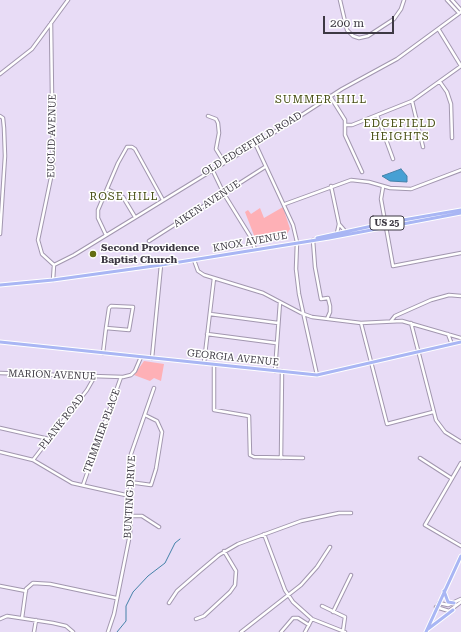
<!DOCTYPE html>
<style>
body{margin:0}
#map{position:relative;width:461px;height:632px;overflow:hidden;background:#e8dcf6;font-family:"Roboto Serif",serif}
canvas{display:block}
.scale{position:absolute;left:323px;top:16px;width:71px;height:18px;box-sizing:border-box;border:2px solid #3d3943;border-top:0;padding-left:5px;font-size:12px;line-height:14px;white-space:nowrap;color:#3d3943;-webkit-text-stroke:3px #fff;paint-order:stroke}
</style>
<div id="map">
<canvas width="461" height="632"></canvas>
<div class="scale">200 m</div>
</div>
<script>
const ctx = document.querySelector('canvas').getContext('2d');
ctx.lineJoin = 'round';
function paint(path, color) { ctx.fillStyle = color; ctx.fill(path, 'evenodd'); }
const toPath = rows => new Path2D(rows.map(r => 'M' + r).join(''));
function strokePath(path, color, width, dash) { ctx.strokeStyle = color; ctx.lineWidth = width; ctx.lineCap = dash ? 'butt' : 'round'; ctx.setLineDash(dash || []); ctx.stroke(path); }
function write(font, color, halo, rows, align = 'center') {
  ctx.font = font + ' "Roboto Serif",serif'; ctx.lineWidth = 3; ctx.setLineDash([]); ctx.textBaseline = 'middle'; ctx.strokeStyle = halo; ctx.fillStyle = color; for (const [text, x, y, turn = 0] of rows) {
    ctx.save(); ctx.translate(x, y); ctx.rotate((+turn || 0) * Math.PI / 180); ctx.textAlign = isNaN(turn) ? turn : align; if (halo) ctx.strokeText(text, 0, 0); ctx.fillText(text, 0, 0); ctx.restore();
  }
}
const green = toPath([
 [283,207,290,229,287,234,259,240,255,238,245,212,248,210,251,214,260,208,264,218],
 [144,361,164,364,161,381,154,378,150,381,134,375]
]);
const water = toPath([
 [401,169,407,176,407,182,390,181,382,176,401,169]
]);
const stream = toPath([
 [117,632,126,621,126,606,133,592,148,576,165,563,175,543,180,539]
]);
const minor = toPath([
 [340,0,347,30,353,36,359,38,368,36,394,19,401,9,404,0],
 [447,0,459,13],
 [452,0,461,10],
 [51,23,53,168,38,240,42,254,54,265],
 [439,30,461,66],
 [0,74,32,49,68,0],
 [440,82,447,92,451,104,452,138],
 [330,96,345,120,345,135,362,172],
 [412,101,423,147],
 [377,115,393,159],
 [0,116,3,118,4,128,5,156,0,234],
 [208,116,216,119,218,123,219,133,216,149,224,162],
 [345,125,352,125,412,101,461,66],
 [255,143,293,225,297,242,296,269,299,294,317,375],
 [212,169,224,194,250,236,255,249],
 [331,186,339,224,337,233],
 [383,187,381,199,393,266,461,253],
 [107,189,123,197,135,217],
 [285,204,351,180,369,182,390,188,411,189,461,170],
 [339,224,345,231],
 [106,235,98,218,98,210,118,163,127,147,132,147,135,149,163,200],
 [313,240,315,267,321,299,328,298,330,306,330,312,327,319],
 [149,241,265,167],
 [194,260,198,271,204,275,263,293,301,313,312,317,361,323,402,321,461,338],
 [53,280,54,265,74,255,283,127,342,89,397,59,461,12],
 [210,314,278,323],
 [391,321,395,316,431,300,449,295,461,296],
 [361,323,387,424,433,412],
 [411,323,436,420,445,432,461,442],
 [207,334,276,343],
 [448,334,451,342],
 [103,353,106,328,109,308,111,306,133,307,129,330,106,328],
 [152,358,161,265],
 [204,363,214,278],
 [214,364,214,410,249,416,250,455,254,457,303,458],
 [275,371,280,302],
 [0,373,123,377,131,375,135,371,141,357],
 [0,428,49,439],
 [0,452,33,460,72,483,130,496],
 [281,458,282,371],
 [420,458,451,478],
 [33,460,87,390,95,376],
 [461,463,425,525,461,546],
 [129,482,151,485,156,469,162,432,157,421,145,415],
 [83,485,121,377],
 [131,516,142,516,159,527],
 [264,534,285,590,293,602,312,619,345,632],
 [0,586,26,591],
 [169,603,177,591,200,571,219,555,238,544,301,521,339,513,351,513],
 [439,603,448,605,461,599],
 [322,606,345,617,343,631],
 [436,607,449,611,461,602],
 [333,612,351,575],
 [22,618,26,589,33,583,50,584,116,598],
 [0,619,7,616,53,623,66,626,73,632],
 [196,619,204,616,230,592,235,585,236,571,224,551],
 [34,632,36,620],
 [108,632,114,614,130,534,131,504,129,471,131,454,154,388],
 [241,632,301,585,317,567,330,547],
 [281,632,293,618,298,618,309,625],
 [305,632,312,619]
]);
const major = toPath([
 [317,238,386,223,461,210],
 [0,285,53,280,161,265,329,238,461,213],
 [0,342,317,375,461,342],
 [444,591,448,602,454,603],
 [428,629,453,610],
 [426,632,461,556]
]);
const markers = [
 [93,254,4,"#636c12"]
];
const shields = [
 [387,223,34]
];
const shieldNames = [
 ["US 25",387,223]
];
const streetNames = [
 ["EUCLID AVENUE",52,136,-89],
 ["OLD EDGEFIELD ROAD",252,144,-31],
 ["AIKEN AVENUE",207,204,-33],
 ["KNOX AVENUE",250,242,-10],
 ["GEORGIA AVENUE",233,358,6],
 ["MARION AVENUE",52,375,2],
 ["PLANK ROAD",62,422,-52],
 ["TRIMMIER PLACE",102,431,-70],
 ["BUNTING DRIVE",130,497,-87]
];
const poiNames = [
 ["Second Providence",101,248],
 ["Baptist Church",101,260]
];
const neighbourhoodNames = [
 ["SUMMER HILL",321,100],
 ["EDGEFIELD",400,124],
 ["HEIGHTS",400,137],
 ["ROSE HILL",124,197]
];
paint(green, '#feb0b6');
paint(water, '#47a0d4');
strokePath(water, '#4481a8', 1);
strokePath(stream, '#4481a8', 1);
strokePath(minor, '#a297af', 4.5);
strokePath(major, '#fff', 5);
strokePath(minor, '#fff', 2.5);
strokePath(major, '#a9b6f4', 3);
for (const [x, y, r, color] of markers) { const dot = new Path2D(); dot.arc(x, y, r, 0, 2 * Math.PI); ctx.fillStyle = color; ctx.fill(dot); strokePath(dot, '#fff', 1.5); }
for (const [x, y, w] of shields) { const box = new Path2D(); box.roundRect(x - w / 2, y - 7, w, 14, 3); ctx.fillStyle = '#fff'; ctx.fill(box); strokePath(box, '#3d3943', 1); }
write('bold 9px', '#3d3943', null, shieldNames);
write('10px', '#3d3943', '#fff', streetNames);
write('bold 10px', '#3d3943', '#fff', poiNames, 'left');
ctx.letterSpacing = '1px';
write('11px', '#474e13', '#fff', neighbourhoodNames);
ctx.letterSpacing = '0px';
</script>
